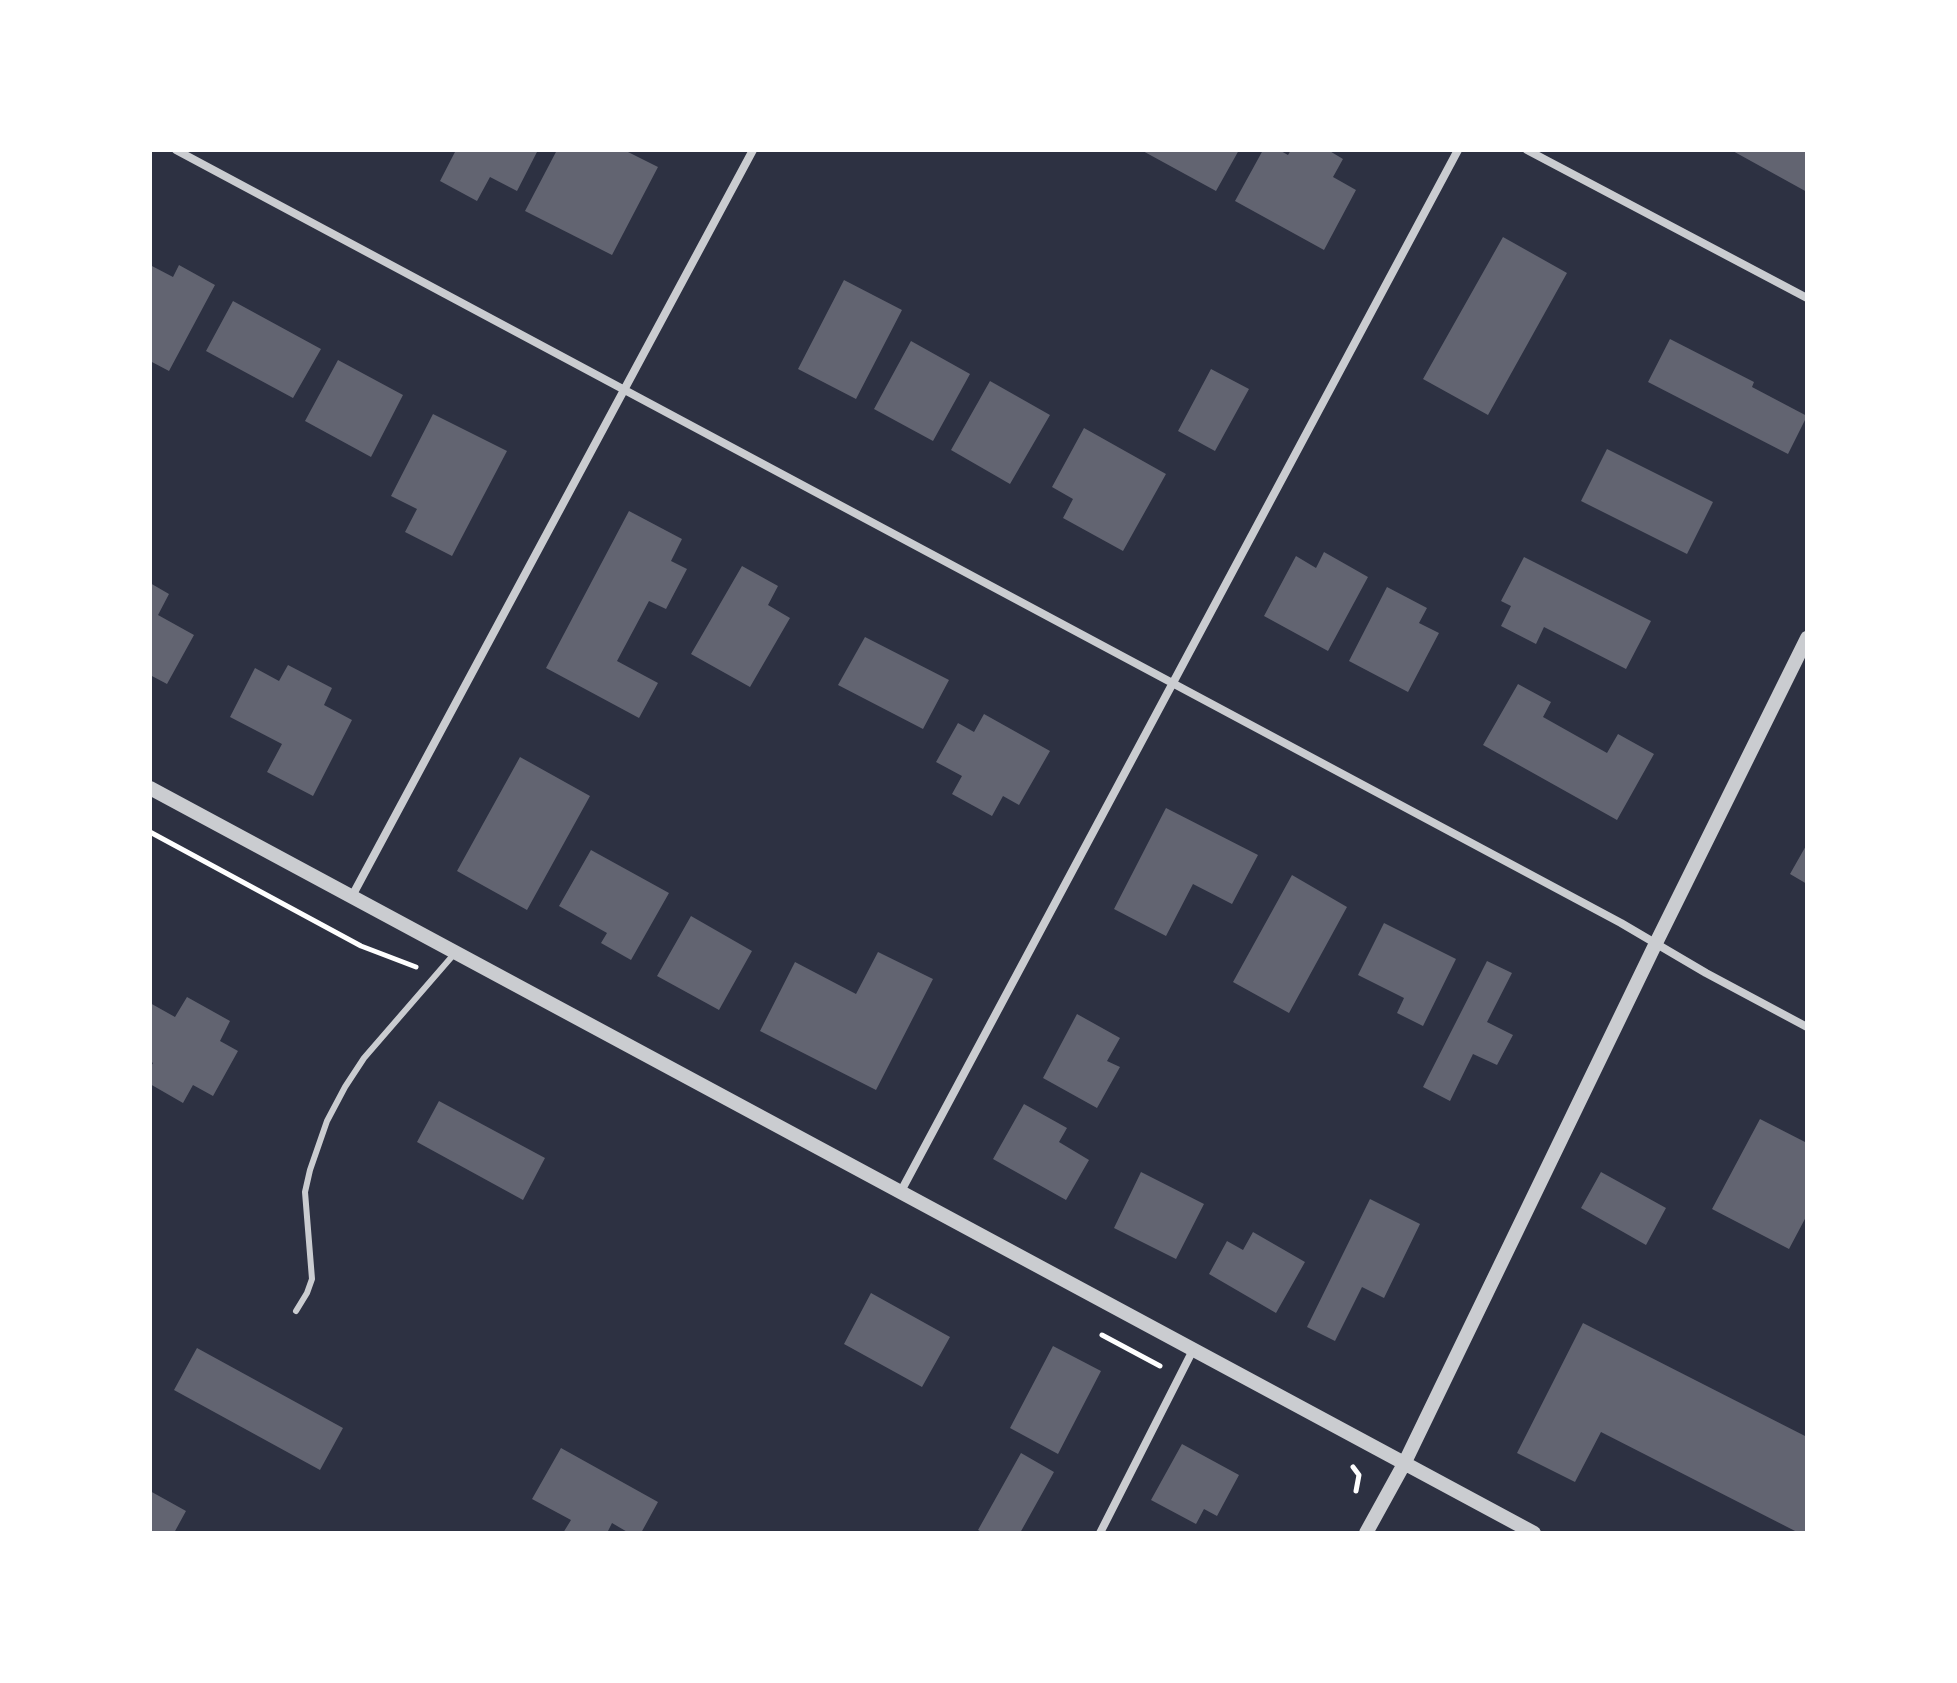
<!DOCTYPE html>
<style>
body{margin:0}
#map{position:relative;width:1957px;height:1683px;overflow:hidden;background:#2d3142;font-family:"Titillium Web",sans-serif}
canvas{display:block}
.frame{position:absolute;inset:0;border:152px solid #fff;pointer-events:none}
</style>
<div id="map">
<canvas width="1957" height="1683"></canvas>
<div class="frame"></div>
</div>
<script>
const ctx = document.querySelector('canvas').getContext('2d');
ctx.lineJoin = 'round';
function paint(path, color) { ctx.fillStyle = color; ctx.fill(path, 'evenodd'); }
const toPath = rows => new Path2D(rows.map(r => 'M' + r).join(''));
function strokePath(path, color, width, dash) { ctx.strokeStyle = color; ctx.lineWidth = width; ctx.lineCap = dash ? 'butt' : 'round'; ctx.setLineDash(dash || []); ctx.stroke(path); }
const building = toPath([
 [456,150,538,150,517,191,490,177,477,201,440,181],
 [557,150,624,150,658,167,612,255,525,211],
 [1141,150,1239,150,1216,191],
 [1263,150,1279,150,1288,155,1291,150,1328,150,1343,159,1333,177,1356,190,1324,250,1235,201],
 [1731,150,1807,150,1807,192],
 [1503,237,1567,273,1488,415,1423,379],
 [150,265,173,277,179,265,215,285,169,371,150,361],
 [844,280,902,310,856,399,798,369],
 [233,301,321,349,293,398,206,351],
 [1670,339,1754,382,1752,387,1807,416,1788,454,1648,382],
 [911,341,970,374,933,441,874,409],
 [338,360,403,395,371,457,305,421],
 [1211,369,1249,389,1215,451,1178,431],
 [990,381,1050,415,1010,484,951,450],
 [433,414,507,451,452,556,405,532,417,509,391,496],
 [1084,428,1166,474,1123,551,1063,518,1073,499,1052,487],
 [1607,449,1713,502,1687,554,1581,501],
 [629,511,682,539,671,561,687,569,666,609,649,601,617,661,658,683,639,718,546,668],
 [1324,552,1368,577,1328,651,1264,616,1296,556,1316,568],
 [1524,557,1651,621,1626,669,1544,627,1536,644,1501,626,1511,606,1501,601],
 [742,566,778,586,768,605,790,618,750,687,691,654],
 [150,583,169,594,158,615,194,635,167,684,150,675],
 [1387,587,1427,608,1419,623,1439,633,1408,692,1349,661],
 [865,637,949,680,923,729,838,685],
 [288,665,332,688,324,705,352,720,313,796,267,772,282,744,230,717,255,668,279,681],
 [1518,684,1551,702,1543,717,1607,753,1618,734,1654,754,1617,820,1483,745],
 [984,714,1050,751,1019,805,1003,796,992,816,952,794,962,776,936,762,958,723,974,732],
 [520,757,590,796,527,910,457,871],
 [1166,808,1258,855,1232,904,1193,884,1166,936,1114,909],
 [1807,844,1807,884,1790,874],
 [591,850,669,893,631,960,601,943,607,933,559,906],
 [1292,875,1347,907,1289,1013,1233,982],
 [691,916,752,951,719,1010,657,976],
 [1384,923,1456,959,1423,1026,1397,1013,1404,998,1358,975],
 [878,952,933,979,876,1090,760,1031,795,962,856,994],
 [1487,961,1512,973,1487,1022,1513,1035,1497,1065,1473,1054,1450,1101,1423,1087],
 [187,997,230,1021,220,1041,238,1051,213,1096,193,1085,183,1103,150,1084,150,1068,153,1063,150,1061,150,1003,175,1017],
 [1077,1014,1120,1038,1107,1061,1120,1067,1097,1108,1043,1078],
 [439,1101,545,1158,523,1200,417,1142],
 [1024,1104,1067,1128,1059,1142,1089,1160,1066,1200,993,1159],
 [1760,1119,1807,1143,1807,1215,1789,1249,1712,1209],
 [1141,1172,1204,1204,1176,1259,1114,1228],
 [1601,1172,1666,1208,1646,1245,1581,1208],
 [1370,1199,1420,1224,1384,1298,1362,1287,1335,1341,1307,1327],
 [1253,1232,1305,1262,1276,1313,1209,1274,1227,1241,1243,1250],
 [871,1293,950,1337,922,1387,844,1344],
 [1583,1323,1807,1437,1807,1533,1799,1533,1601,1432,1575,1482,1517,1453],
 [1053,1346,1101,1371,1058,1454,1010,1428],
 [197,1348,343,1428,320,1470,174,1390],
 [1182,1444,1239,1475,1217,1516,1204,1509,1196,1524,1151,1500],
 [561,1448,658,1502,641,1533,629,1533,612,1523,607,1533,563,1533,571,1520,532,1499],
 [1021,1453,1054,1472,1020,1533,984,1533,978,1530],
 [150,1491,186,1511,174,1533,150,1533]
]);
const path = toPath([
 [150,832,361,946,416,967],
 [1102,1335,1160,1366],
 [1353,1467,1359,1475,1356,1491]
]);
const service = toPath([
 [296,1311,307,1293,312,1279,305,1192,310,1170,327,1121,345,1087,364,1058,455,953]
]);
const minor = toPath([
 [176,150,1621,923,1706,973,1807,1027],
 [1527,150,1807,298],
 [351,898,753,150],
 [900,1193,1458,150],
 [1100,1533,1193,1350]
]);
const tertiary = toPath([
 [150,788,1534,1533],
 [1366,1533,1404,1464,1656,943,1807,638]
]);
paint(building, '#626471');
strokePath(path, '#fff', 5);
strokePath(service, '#caccd0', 6);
strokePath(minor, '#caccd0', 8);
strokePath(tertiary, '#caccd0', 14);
</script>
